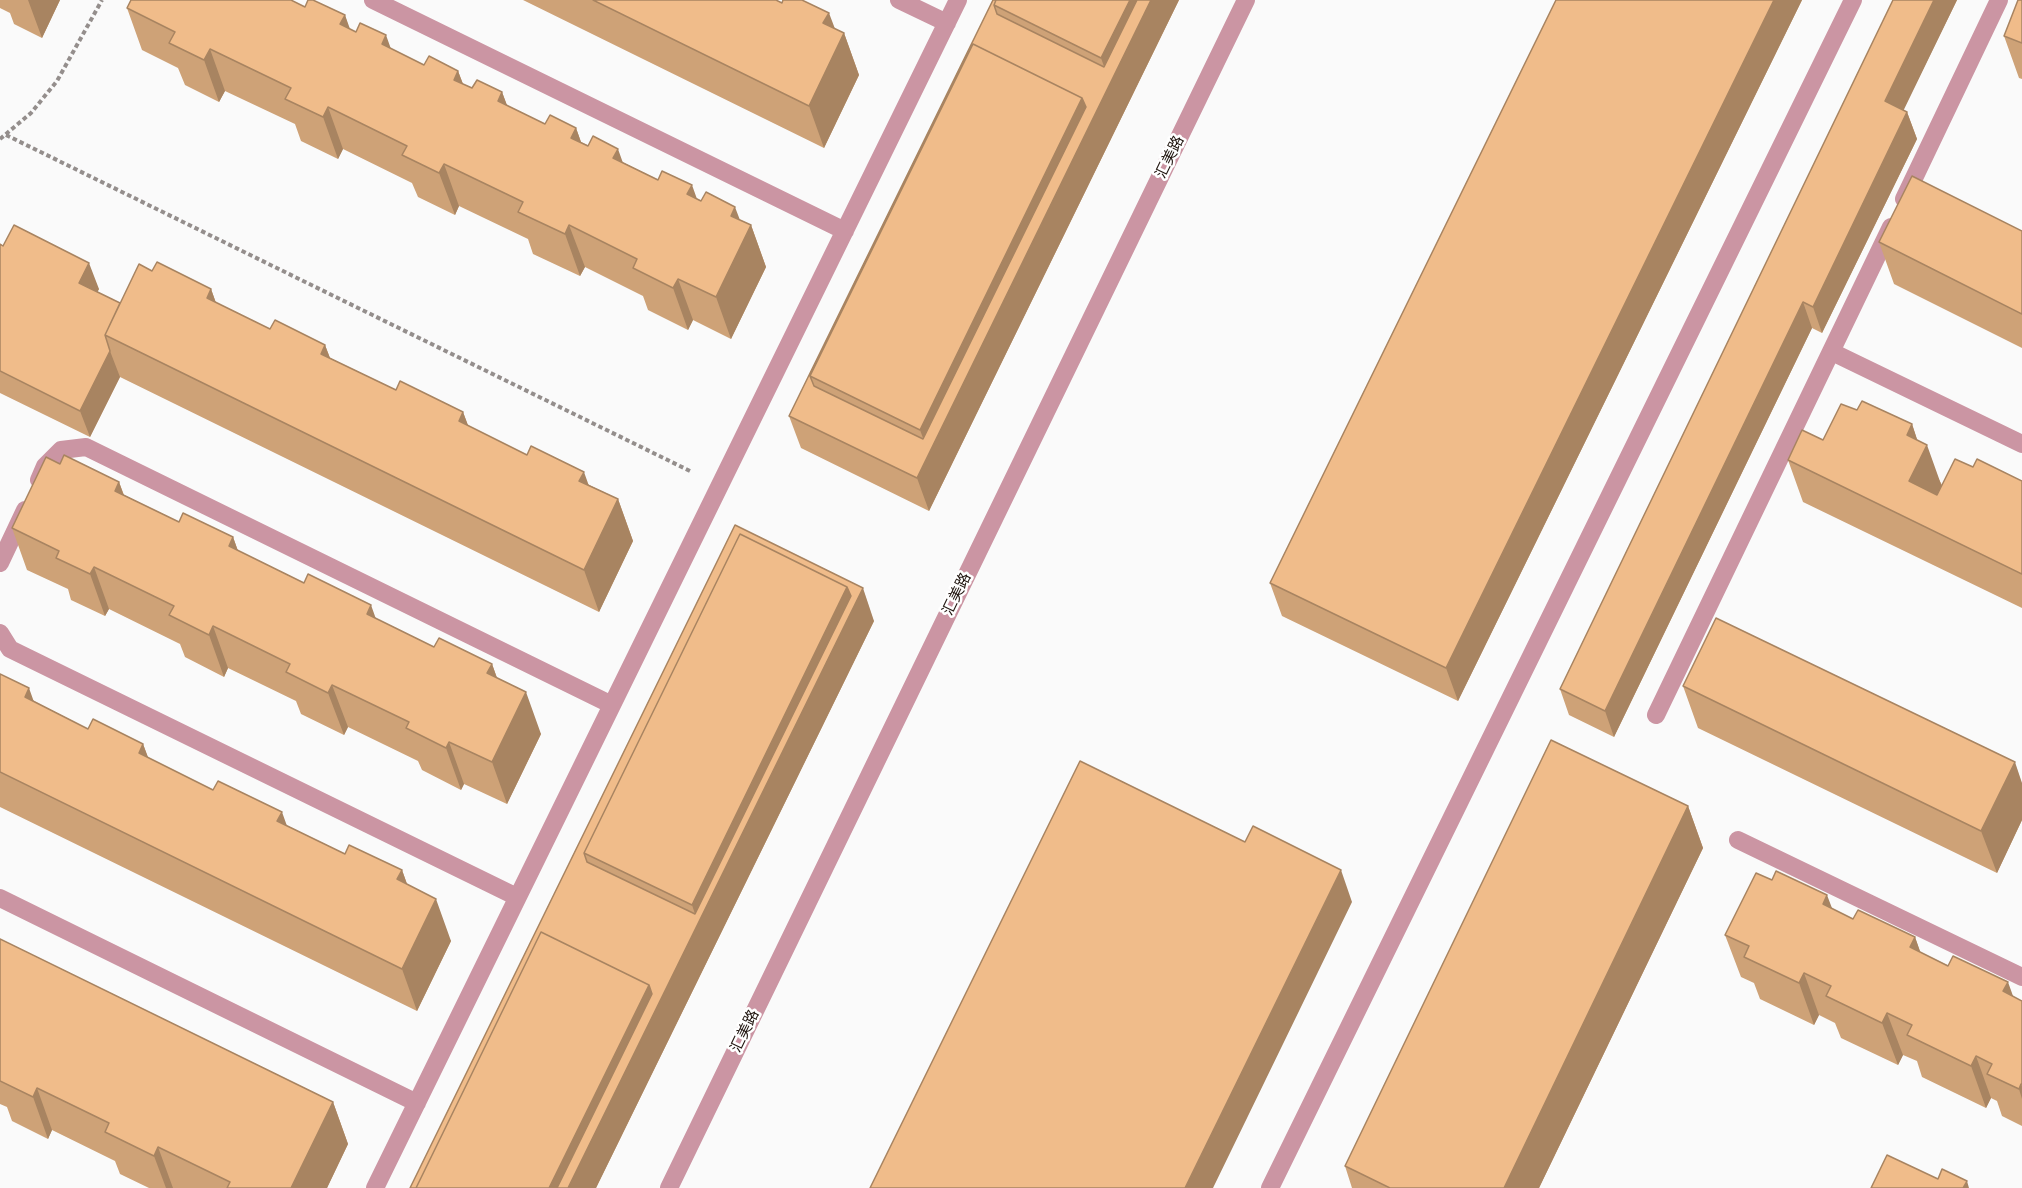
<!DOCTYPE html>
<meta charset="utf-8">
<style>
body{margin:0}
canvas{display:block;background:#fafafa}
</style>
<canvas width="2022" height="1188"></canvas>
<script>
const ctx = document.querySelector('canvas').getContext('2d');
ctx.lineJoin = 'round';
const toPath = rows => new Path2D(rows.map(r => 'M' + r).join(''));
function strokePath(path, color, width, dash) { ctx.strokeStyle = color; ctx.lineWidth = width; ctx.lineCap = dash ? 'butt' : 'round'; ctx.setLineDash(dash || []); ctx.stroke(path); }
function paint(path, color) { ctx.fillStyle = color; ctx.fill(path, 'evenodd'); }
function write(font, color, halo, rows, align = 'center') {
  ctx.font = font + ' "Work Sans","Noto Sans SC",sans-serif'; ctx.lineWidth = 5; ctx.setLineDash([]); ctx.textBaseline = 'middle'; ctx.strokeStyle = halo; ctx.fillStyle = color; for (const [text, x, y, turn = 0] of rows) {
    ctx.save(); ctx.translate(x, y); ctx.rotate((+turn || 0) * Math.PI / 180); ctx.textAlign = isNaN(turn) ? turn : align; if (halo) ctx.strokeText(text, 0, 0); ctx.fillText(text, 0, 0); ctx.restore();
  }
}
const path = toPath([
 [6,135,690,471],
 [0,139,31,113,57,81,102,0]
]);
const lane = toPath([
 [373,0,845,231],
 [899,0,947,23],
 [1904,199,1999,0],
 [1832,352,2022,444],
 [39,480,45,466,61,450,86,447,612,705],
 [0,563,25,510],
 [0,633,10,649,517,897],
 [1656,715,1891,227],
 [1738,840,2022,977],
 [0,898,417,1103],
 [375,1188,958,0]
]);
const street = toPath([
 [669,1188,1246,0],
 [1270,1188,1853,0]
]);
const wall = toPath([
 [0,0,60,0,42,38,14,24,10,13,0,8],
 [523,0,776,0,844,33,859,75,824,148],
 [993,0,1179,0,929,511,801,448,789,416],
 [1556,0,1802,0,1458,701,1282,616,1270,583],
 [1893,0,1957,0,1903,110,1907,112,1917,139,1822,333,1812,328,1614,737,1569,715,1560,689],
 [2022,0,2022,79,2019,78,2004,36],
 [305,7,345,15,349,29,424,65,458,71,463,84,472,88,502,92,507,106,545,124,576,128,581,142,751,225,766,267,731,339,693,320,688,330,648,310,643,296,585,267,580,276,533,254,528,239,459,206,455,215,418,197,412,183,343,149,338,159,301,141,295,124,225,91,219,102,185,85,178,68,142,50,127,8],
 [2022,231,2022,348,1894,284,1879,242],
 [0,244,99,289,97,292,120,303,152,271,211,289,216,303,270,329,325,345,330,358,396,390,463,412,468,426,618,499,633,541,599,612,120,377,90,437,0,393],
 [1857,410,1912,424,1917,440,1942,485,1973,467,2022,481,2022,608,1803,502,1788,460,1823,440],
 [60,464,119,482,124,495,179,522,233,537,238,551,434,647,492,664,497,678,541,734,507,804,464,784,461,790,422,770,418,761,348,727,344,735,301,714,296,701,228,668,224,677,185,657,180,644,109,609,105,616,71,600,68,589,27,570,12,528],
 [735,525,874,621,596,1188,410,1188],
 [0,674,34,701,88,729,143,744,148,758,345,854,402,870,407,884,451,941,417,1011,0,807],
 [1683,686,2022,783,2022,820,1997,873,1698,728],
 [1688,806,1703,848,1539,1188,1352,1188,1345,1166],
 [1833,909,1853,919,1915,937,1920,952,2022,1001,2022,1126,2002,1116,1997,1101,1991,1098,1986,1108,1922,1077,1917,1061,1903,1055,1898,1065,1841,1038,1835,1023,1819,1015,1814,1025,1760,999,1754,983,1741,977,1725,935],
 [0,939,333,1102,348,1144,327,1188,149,1188,120,1174,115,1161,52,1130,48,1139,12,1121,7,1107,0,1104]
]);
const shadedWall = toPath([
 [28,0,60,0,42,38],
 [1130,0,1179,0,929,511,917,478,929,454,920,430,1082,98,1110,83,1101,58],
 [1774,0,1802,0,1458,701,1446,668],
 [1934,0,1957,0,1895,128,1885,101],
 [829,13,840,42,844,33,859,75,824,148,809,106,823,23],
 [345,15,360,57,340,24],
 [386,35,401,77,382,44],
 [210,49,225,91,219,102,204,60],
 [458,71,474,113,454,80],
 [502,92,518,134,498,101],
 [328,107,343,149,338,159,323,117],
 [1907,112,1917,139,1822,333,1813,307],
 [576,128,591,170,571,138],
 [618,149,633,191,613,158],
 [444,164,459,206,455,215,439,173],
 [692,185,707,227,687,194],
 [735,207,746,236,751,225,766,267,731,339,716,297,731,216],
 [569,225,585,267,580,276,565,234],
 [89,263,99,289,89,309,79,283],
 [678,279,693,320,688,330,673,288],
 [211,289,226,331,207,298],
 [1803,302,1812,328,1614,737,1605,711],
 [325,345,341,387,321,354],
 [110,351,120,377,90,437,80,411],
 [463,412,479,454,459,421],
 [1912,424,1922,454,1927,445,1942,487,1924,523,1909,481,1907,435],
 [584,472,599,514,579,481],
 [119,482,134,524,115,491],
 [618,499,633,541,599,612,584,570],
 [233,537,248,579,229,546],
 [94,567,109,609,105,616,90,574],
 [847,587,863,588,874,621,596,1188,549,1188,649,985,698,923,692,905],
 [371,605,386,647,367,614],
 [213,626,228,668,224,677,209,635],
 [492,664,507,706,487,673],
 [332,685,348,727,344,735,328,693],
 [29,688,44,730,25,697],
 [526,692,541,734,507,804,492,762],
 [449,742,464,784,461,790,446,748],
 [143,744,159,786,139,753],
 [2015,762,2022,783,2022,820,1997,873,1981,831],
 [1688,806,1703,848,1539,1188,1504,1188],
 [282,812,297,854,277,821],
 [402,870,417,912,397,879],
 [1341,870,1352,902,1213,1188,1185,1188],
 [1827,895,1843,937,1823,904],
 [436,899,451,941,417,1011,402,969],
 [1915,937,1930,979,1910,947],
 [1804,973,1819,1015,1814,1025,1799,983],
 [2008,982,2022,1021,2003,991],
 [1887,1013,1903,1055,1898,1065,1882,1023],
 [1976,1056,1991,1098,1986,1108,1971,1066],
 [2021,1084,2022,1086,2022,1099,2019,1089],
 [37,1088,52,1130,48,1139,33,1097],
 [333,1102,348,1144,327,1188,291,1188],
 [158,1147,173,1188,166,1188,154,1156],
 [1967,1181,1969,1188,1963,1188]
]);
const building = toPath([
 [131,0,291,0,305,7,308,0,313,0,345,15,340,24,356,32,360,23,386,35,382,44,424,65,429,56,458,71,454,80,472,88,477,80,502,92,498,101,545,124,550,115,576,128,571,138,588,146,593,136,618,149,613,158,658,180,662,171,692,185,687,194,701,201,706,192,735,207,731,216,751,225,716,297,678,279,673,288,633,268,637,259,569,225,565,234,518,212,523,202,444,164,439,173,402,155,407,146,328,107,323,117,285,99,291,88,210,49,204,60,169,43,175,32,127,8,131,0],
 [593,0,776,0,782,3,783,0,802,0,829,13,823,23,844,33,809,106,593,0],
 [993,0,996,0,994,5,997,14,1104,67,1137,0,1151,0,917,478,789,416,993,0],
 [973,44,1082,98,1086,107,923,439,814,386,810,376,973,44],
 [996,0,1130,0,1101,58,994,5,996,0],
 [1556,0,1774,0,1446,668,1270,583,1556,0],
 [1893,0,1934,0,1885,101,1907,112,1813,307,1803,302,1605,711,1560,689,1893,0],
 [2018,0,2022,0,2022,43,2004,36,2018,0],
 [973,44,1082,98,920,430,810,376,973,44],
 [1912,176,2022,231,2022,314,1879,242,1912,176],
 [14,225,89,263,79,283,120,303,105,335,110,351,80,411,0,371,0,244,3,246,14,225],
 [157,262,211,289,207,298,270,329,275,320,325,345,321,354,396,390,400,381,463,412,459,421,527,455,531,446,584,472,579,481,618,499,584,570,105,335,139,264,152,271,157,262],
 [1862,401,1912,424,1907,435,1927,445,1909,481,1937,495,1955,459,1973,467,1977,459,2022,481,2022,574,1788,460,1802,430,1823,440,1841,404,1857,410,1862,401],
 [64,455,119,482,115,491,179,522,183,513,233,537,229,546,304,583,308,574,371,605,367,614,434,647,439,638,492,664,487,673,526,692,492,762,449,742,446,748,406,728,409,722,332,685,328,693,286,672,290,664,213,626,209,635,169,615,174,606,94,567,90,574,56,558,59,551,12,528,46,457,60,464,64,455],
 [735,525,863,588,568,1188,557,1188,652,994,649,985,541,932,416,1188,410,1188,735,525],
 [740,534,847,587,851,596,695,914,587,862,584,853,740,534],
 [740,534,847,587,692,905,584,853,740,534],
 [1716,618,2015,762,1981,831,1683,686,1716,618],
 [0,674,29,688,25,697,88,729,93,719,143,744,139,753,213,790,218,781,282,812,277,821,345,854,349,845,402,870,397,879,436,899,402,969,0,772,0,674],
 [1551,740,1688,806,1504,1188,1390,1188,1345,1166,1551,740],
 [1080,761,1245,842,1253,826,1341,870,1185,1188,870,1188,1080,761],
 [1776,871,1827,895,1823,904,1853,919,1858,910,1915,937,1910,947,1948,966,1953,956,2008,982,2003,991,2022,1001,2022,1084,2021,1084,2019,1089,1987,1074,1992,1064,1976,1056,1971,1066,1907,1035,1912,1025,1887,1013,1882,1023,1826,996,1831,986,1804,973,1799,983,1744,957,1749,946,1725,935,1756,873,1772,880,1776,871],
 [541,932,649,985,549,1188,416,1188,541,932],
 [0,939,333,1102,291,1188,227,1188,230,1182,158,1147,154,1156,105,1132,109,1123,37,1088,33,1097,0,1081,0,939],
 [1887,1155,1938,1179,1942,1169,1967,1181,1963,1188,1871,1188,1887,1155]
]);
const streetNames = [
 ["汇美路",1170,157,-64],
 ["汇美路",957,594,-64],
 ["汇美路",745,1031,-64]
];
strokePath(path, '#948e8c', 4, [4.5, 3]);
strokePath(lane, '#cb95a3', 18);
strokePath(street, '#cb95a3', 18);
paint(wall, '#cea277');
paint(shadedWall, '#a88461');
paint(building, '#f0bc8a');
strokePath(building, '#a88461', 1.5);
write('15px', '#1f140e', '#fff', streetNames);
</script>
